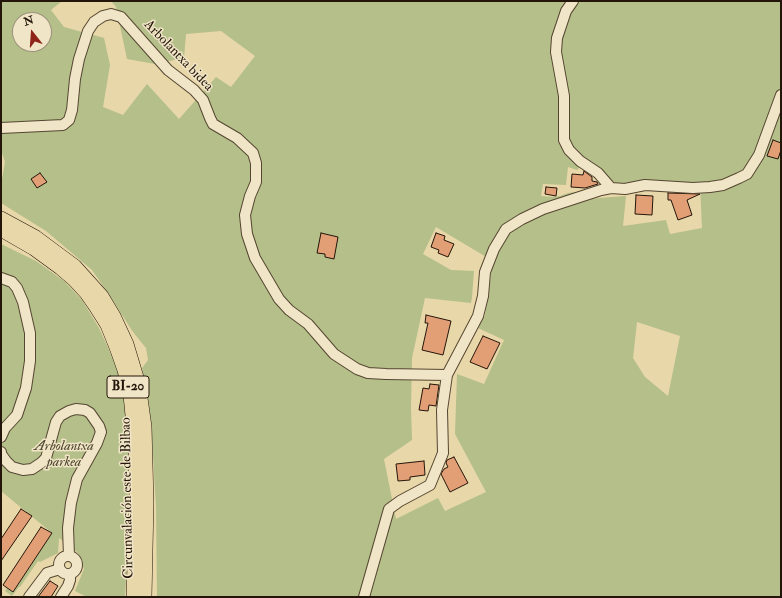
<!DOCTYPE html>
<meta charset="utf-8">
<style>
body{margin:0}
#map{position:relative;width:782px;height:598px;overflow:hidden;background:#e8d7a8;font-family:"IM FELL Double Pica",serif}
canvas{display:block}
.frame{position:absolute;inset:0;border:2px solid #24150b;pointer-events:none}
.north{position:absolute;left:12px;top:12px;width:40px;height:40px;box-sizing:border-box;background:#f0e5c6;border:1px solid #9e927b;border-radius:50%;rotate:343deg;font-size:11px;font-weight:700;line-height:16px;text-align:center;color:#24150b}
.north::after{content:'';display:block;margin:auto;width:14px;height:18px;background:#8f2418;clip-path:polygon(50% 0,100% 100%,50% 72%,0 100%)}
</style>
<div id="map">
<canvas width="782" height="598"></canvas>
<div class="frame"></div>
<div class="north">N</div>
</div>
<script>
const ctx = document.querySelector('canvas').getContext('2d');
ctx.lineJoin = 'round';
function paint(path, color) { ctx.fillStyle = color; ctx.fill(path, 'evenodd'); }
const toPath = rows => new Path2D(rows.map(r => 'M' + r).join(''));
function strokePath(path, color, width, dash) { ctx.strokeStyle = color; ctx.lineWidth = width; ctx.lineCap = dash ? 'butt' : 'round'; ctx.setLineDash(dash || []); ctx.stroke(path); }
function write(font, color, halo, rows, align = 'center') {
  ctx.font = font + ' "IM FELL Double Pica",serif'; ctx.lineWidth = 3; ctx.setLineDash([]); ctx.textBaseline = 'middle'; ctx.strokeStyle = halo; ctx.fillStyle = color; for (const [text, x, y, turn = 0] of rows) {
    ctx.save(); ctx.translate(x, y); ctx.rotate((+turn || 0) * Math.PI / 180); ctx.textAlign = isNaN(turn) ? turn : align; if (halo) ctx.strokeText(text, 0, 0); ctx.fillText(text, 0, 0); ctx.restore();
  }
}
const green = toPath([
 [1,1,62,1,51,10,64,27,82,32,70,77,67,112,62,120,34,122,1,122],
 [20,20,44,20,44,44,20,44],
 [111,1,570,1,561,15,554,39,553,53,560,95,561,119,560,137,561,146,571,159,581,166,577,170,568,167,566,185,543,184,541,196,552,197,560,196,568,193,575,192,576,201,599,198,626,196,623,226,666,220,670,234,702,228,700,184,646,181,619,185,609,179,599,169,576,153,570,144,567,124,566,96,559,58,559,48,561,35,567,18,577,1,781,1,781,597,157,597,156,506,151,423,147,391,142,368,148,360,146,348,133,332,108,293,92,270,46,231,1,203,1,185,5,162,1,150,1,132,57,130,65,128,71,124,74,117,78,79,82,60,90,34,104,38,110,65,103,107,123,115,147,84,179,119,216,77,231,87,255,56,221,31,186,34,184,58,155,64,127,59,116,7],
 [436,227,493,261,485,315,478,328,504,340,484,384,457,374,455,434,486,492,445,511,438,498,396,519,384,459,412,440,411,408,412,358,425,298,471,303,472,297,474,271,451,270,423,254],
 [637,322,680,336,668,396,645,377,633,358],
 [1,244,36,261,64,281,82,300,99,328,114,361,123,387,129,430,128,546,125,597,87,597,75,591,84,569,78,553,59,538,58,553,40,562,38,561,20,587,19,587,12,596,5,591,7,588,13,592,52,533,1,491]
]);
const building = toPath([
 [773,140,781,143,781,150,778,159,767,156,773,140],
 [584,171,592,177,592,181,597,182,598,184,585,188,571,187,572,174,583,175,584,171],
 [40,173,47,182,37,188,31,179,40,173],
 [546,187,557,188,556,196,545,194,546,187],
 [668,193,700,194,687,200,692,215,678,220,671,200,668,200,668,193],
 [636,195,653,196,652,215,635,214,636,195],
 [321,233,338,237,334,259,325,257,325,254,317,253,321,233],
 [436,233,445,236,444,240,454,244,448,257,438,253,439,250,431,247,436,233],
 [426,315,451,321,443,355,422,350,428,323,425,323,426,315],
 [483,336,500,343,487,369,470,362,483,336],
 [430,384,439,385,436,406,429,405,428,411,419,410,423,388,429,389,430,384],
 [454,457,468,483,450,492,441,474,444,469,448,467,446,463,447,460,454,457],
 [424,461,425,475,410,477,410,480,398,481,396,464,424,461],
 [21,509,32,516,1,561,1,539,21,509],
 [41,527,52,533,13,592,3,585,41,527],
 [50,581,58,586,51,597,38,597,50,581]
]);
const minor = toPath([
 [573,1,566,11,557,38,556,52,564,96,564,140,569,150,580,161,598,173,611,188],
 [1,128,63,125,69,120,72,110,75,79,79,59,88,31,94,22,103,16,111,14,121,17,168,70,194,90,203,100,210,118,213,124,237,138,253,153,256,163,256,182,250,196,245,215,247,234,255,258,279,299,289,310,308,324,334,354,357,369,368,373,386,374,447,375],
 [1,278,12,282,17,288,23,302,30,333,30,361,26,388,17,415,5,428,1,437],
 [1,452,1,454,6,461,12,467,23,470,32,469,41,463,46,458,56,422,60,416,69,411,76,409,85,410,90,413,99,426,101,432,97,443,77,479,71,503,68,528,69,556],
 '59 565a9 9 0 1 1 18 0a9 9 0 1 1-18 0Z',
 [29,597,47,573,60,569],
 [61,597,68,586,70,580,70,574],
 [364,597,389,509,400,501,430,485,443,453,442,410,447,375,478,316,483,296,485,272,494,249,506,229,522,219,543,209,601,190,611,188,625,189,645,185,693,188,710,187,723,185,739,178,747,174,759,155,781,95]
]);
const major = toPath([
 [1,218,36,237,75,266,102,296,114,316,127,344,139,384,145,427,147,502,145,597],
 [1,230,34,249,60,268,74,280,86,293,95,306,107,325,117,350,124,370,130,395,135,445,136,498,133,597]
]);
const shields = [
 [128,387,42]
];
const shieldNames = [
 ["BI-20",128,387]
];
const streetNames = [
 ["Arbolantxa bidea",178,56,46],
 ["Circunvalación este de Bilbao",128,498,-91]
];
const parkNames = [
 ["Arbolantxa",64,447],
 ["parkea",64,463]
];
paint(green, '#b4bf89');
paint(building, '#e29e74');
strokePath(building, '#24150b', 1);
strokePath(minor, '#554632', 12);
strokePath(major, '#24150b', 14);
strokePath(minor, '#f0e5c6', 10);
strokePath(major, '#e8d7a8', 13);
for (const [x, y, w] of shields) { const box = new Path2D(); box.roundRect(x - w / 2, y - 11, w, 22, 3); ctx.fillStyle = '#f0e5c6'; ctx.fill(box); strokePath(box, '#24150b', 1); }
write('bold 13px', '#24150b', null, shieldNames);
write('14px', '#24150b', '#f0e5c6', streetNames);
write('italic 14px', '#4f4831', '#f0e5c6', parkNames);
</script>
